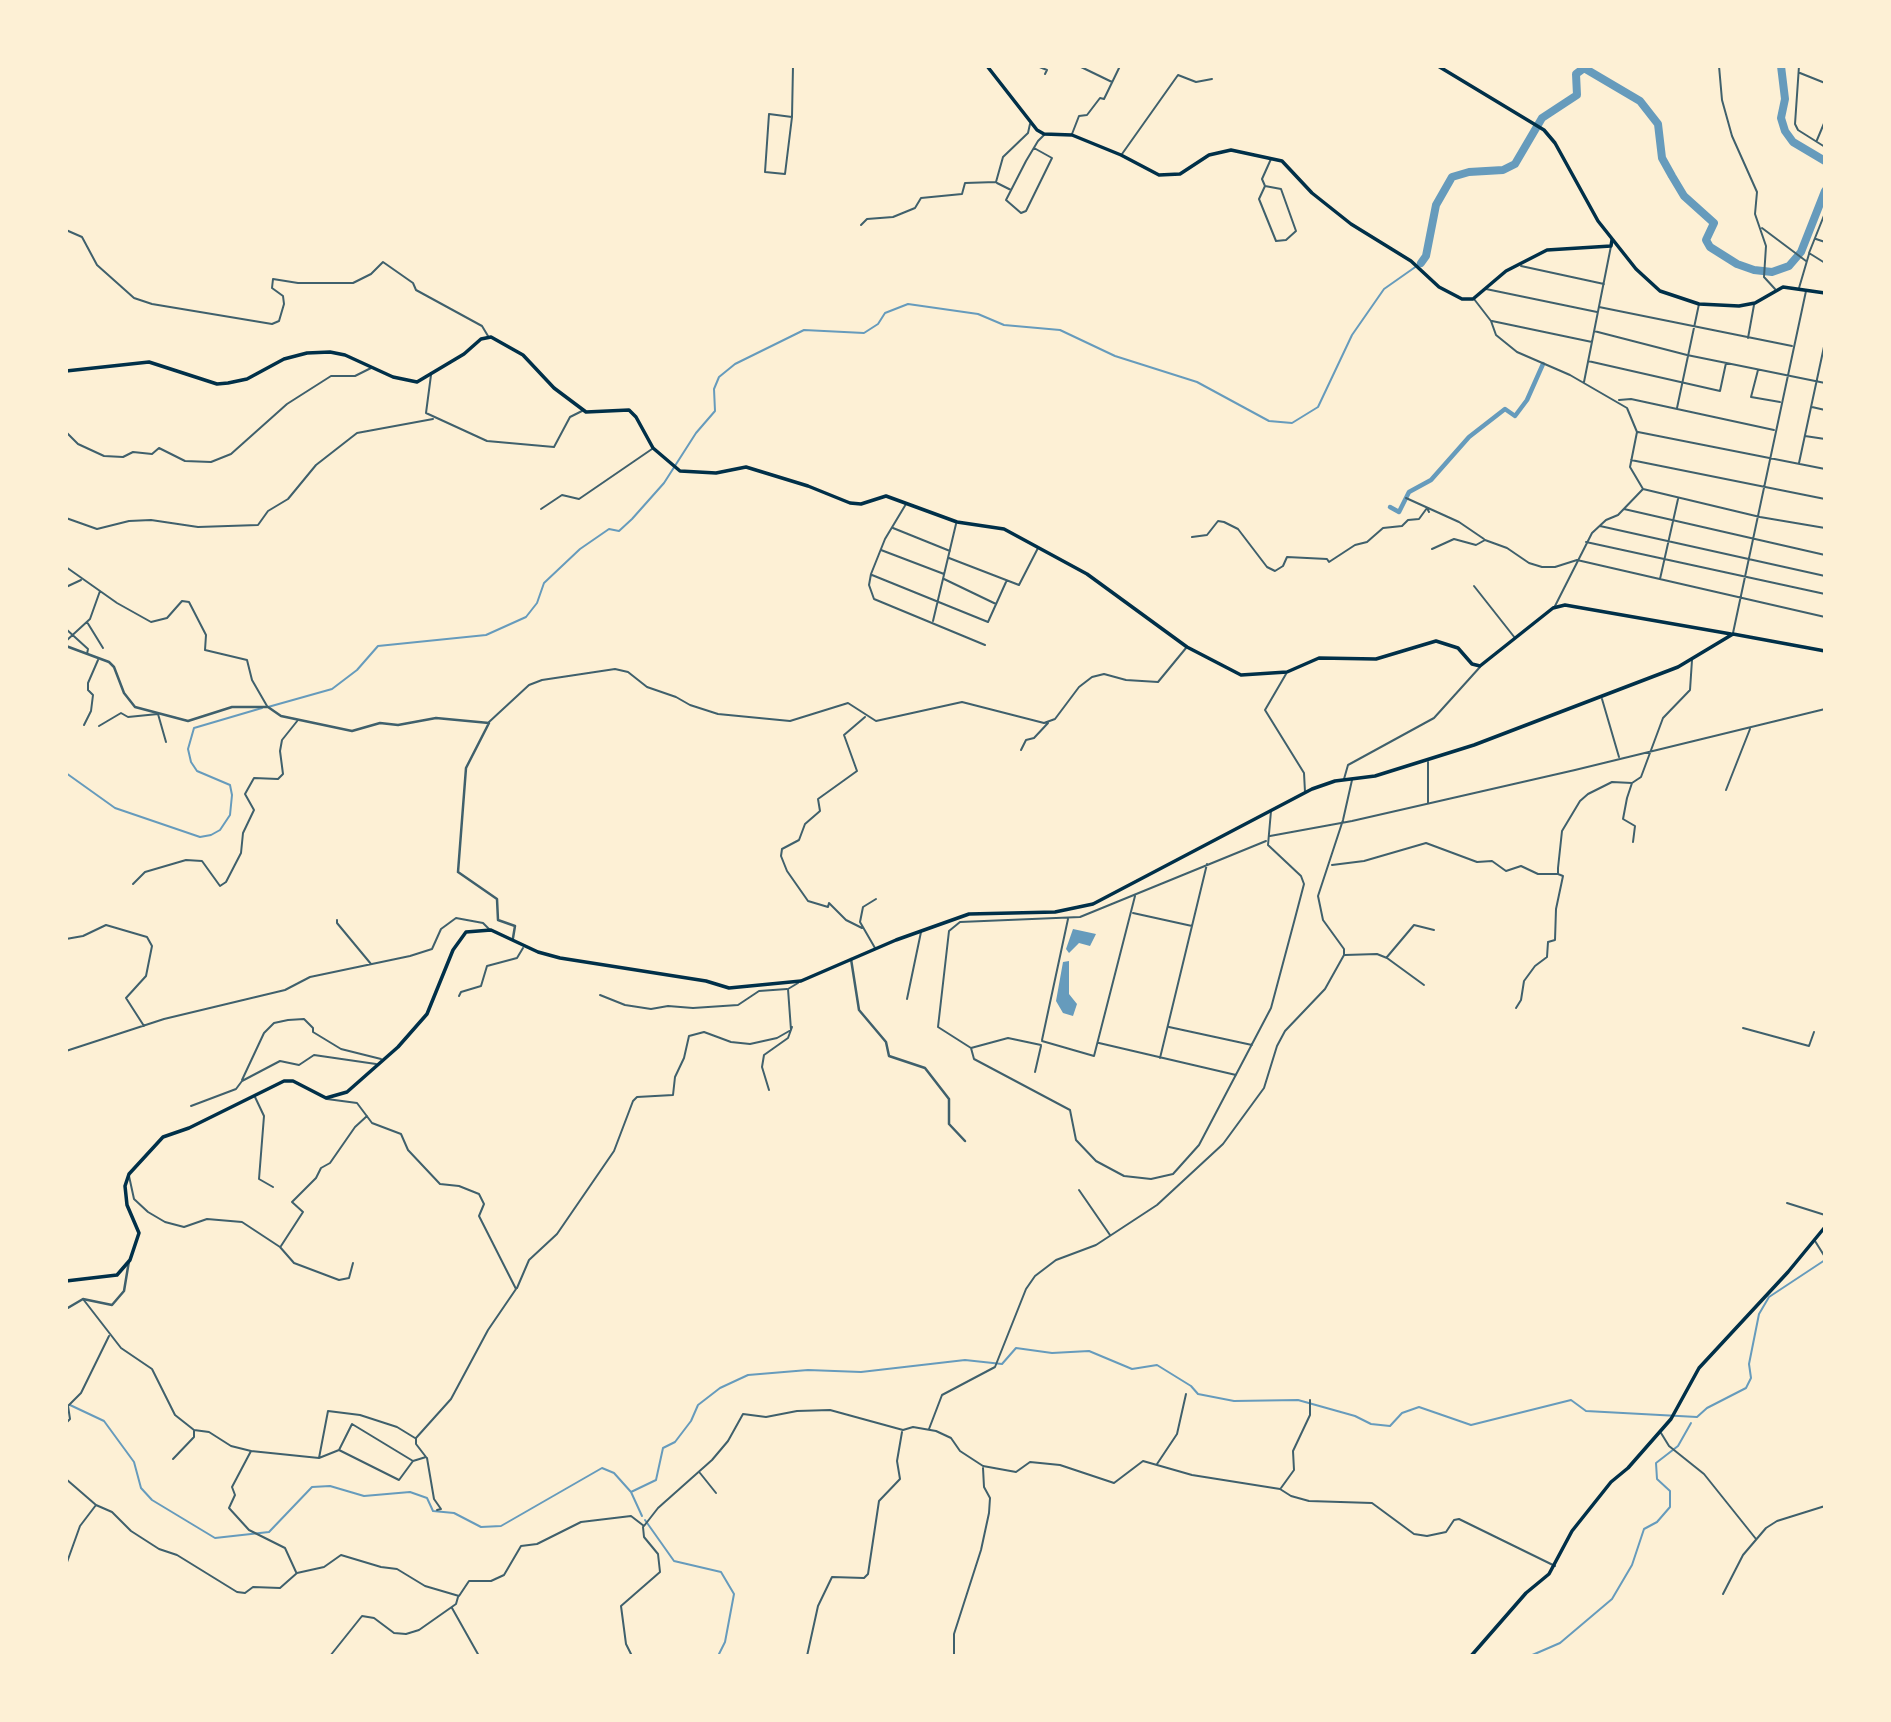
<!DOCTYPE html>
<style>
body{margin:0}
#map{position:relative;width:1891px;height:1722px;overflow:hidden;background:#fdf0d5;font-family:Quicksand,sans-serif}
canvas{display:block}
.frame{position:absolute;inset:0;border:68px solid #fdf0d5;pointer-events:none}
</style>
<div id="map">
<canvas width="1891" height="1722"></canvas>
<div class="frame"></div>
</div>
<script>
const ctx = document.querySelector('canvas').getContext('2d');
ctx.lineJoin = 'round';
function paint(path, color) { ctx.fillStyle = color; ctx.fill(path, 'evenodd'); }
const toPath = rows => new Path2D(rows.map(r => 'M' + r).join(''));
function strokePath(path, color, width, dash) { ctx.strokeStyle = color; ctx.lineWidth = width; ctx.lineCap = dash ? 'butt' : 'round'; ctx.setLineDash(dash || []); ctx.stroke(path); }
const water = toPath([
 [1073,929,1096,934,1090,946,1079,943,1069,953,1066,949],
 [1069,961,1069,994,1077,1004,1073,1016,1063,1013,1056,1001,1063,962]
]);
const stream = toPath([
 [268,707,332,689,357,670,378,646,486,635,526,617,537,603,544,583,580,549,609,529,619,531,632,519,664,483,696,433,715,411,714,389,719,377,735,364,804,330,864,333,878,324,885,313,908,304,978,314,1004,325,1060,330,1115,356,1197,382,1269,421,1292,423,1318,407,1352,335,1384,289,1421,263],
 [66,773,115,808,200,837,211,835,220,830,230,815,232,795,230,785,197,771,191,762,188,749,194,728,262,708],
 [70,1405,104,1421,134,1462,141,1488,152,1500,215,1538,269,1532,312,1487,330,1486,364,1496,410,1492,427,1498,433,1511,454,1513,481,1527,501,1526,602,1468,614,1473,631,1492,642,1516],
 [631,1492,656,1480,663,1448,675,1442,691,1421,698,1405,720,1388,748,1375,808,1370,861,1372,965,1360,1002,1364,1016,1348,1052,1353,1089,1351,1132,1369,1157,1365,1191,1386,1198,1394,1234,1401,1298,1400,1355,1416,1371,1424,1390,1426,1402,1413,1419,1407,1471,1425,1571,1400,1586,1411,1697,1417,1707,1408,1746,1388,1751,1378,1749,1364,1759,1314,1769,1297,1825,1260],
 [645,1520,674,1561,721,1572,734,1594,725,1642,718,1656],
 [1530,1656,1560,1643,1612,1599,1632,1565,1644,1529,1657,1522,1670,1507,1670,1491,1657,1479,1656,1463,1678,1446,1691,1423]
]);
const canal = toPath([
 [1390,507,1399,512,1409,492,1431,480,1469,437,1505,409,1515,416,1527,400,1543,364]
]);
const river = toPath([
 [1781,66,1785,99,1781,118,1785,131,1793,142,1825,161],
 [1421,263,1426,256,1436,205,1452,177,1469,172,1503,170,1515,164,1542,118,1577,95,1576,74,1584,68,1640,101,1658,124,1662,158,1672,176,1684,196,1714,223,1706,240,1710,247,1737,264,1754,270,1772,272,1789,266,1801,252,1825,191]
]);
const minor = toPath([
 [1037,66,1047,70,1045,74],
 [1079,66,1112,82],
 [1719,66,1722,100,1732,136,1757,192,1755,214,1766,246,1764,277,1775,289],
 [1799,66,1795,124,1798,130,1825,147],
 [1800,73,1825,83],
 [792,117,769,114,765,172,785,174,792,117,793,66],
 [1072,134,1079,116,1087,115,1100,98,1104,99,1120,66],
 [1817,140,1825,121],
 [1034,148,1052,158,1026,211,1021,213,1006,200,1026,161,1038,141,1044,135],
 [1122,154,1178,75,1196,82,1212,79],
 [997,183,1011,190],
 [1265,186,1281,189,1296,231,1286,240,1276,241,1259,199,1265,186,1262,179,1271,159],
 [1825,213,1809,253,1825,263],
 [861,225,867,219,893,217,915,208,921,198,962,194,965,183,996,182,1003,157,1028,133,1030,124],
 [1762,228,1806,261],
 [66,230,82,237,97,265,134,298,152,304,272,324,279,321,284,304,283,296,272,288,273,279,298,283,353,283,371,274,383,262,413,283,416,290,482,326,488,336],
 [1816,239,1825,242],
 [1521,266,1604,284],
 [1799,288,1809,254],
 [1486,289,1597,312],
 [1474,299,1491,321,1496,335,1517,352,1570,375,1627,408,1637,432,1630,467,1643,489,1760,517,1825,528],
 [1599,307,1792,346],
 [1492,321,1592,342],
 [1594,331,1687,355,1825,383],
 [1748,338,1754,305],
 [1588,361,1720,391,1726,363],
 [1758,370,1751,397,1780,402],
 [431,375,426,413,487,441,554,447,570,417,582,411],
 [1584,382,1611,246],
 [1619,400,1631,399,1774,430],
 [1812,407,1825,410],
 [1677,408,1699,304],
 [66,432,78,444,104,456,123,457,133,452,152,454,159,448,185,461,211,462,231,454,287,404,331,376,355,376,371,368],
 [1638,432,1825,469],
 [1805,436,1825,439],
 [1631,460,1825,499],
 [1799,463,1825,342],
 [1406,498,1459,522,1484,539],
 [906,504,885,539,871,574,869,585,874,599,985,645],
 [541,509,562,495,579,499,652,449],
 [1624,509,1825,555],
 [66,518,97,529,129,521,151,520,198,527,258,525,268,511,288,499,316,465,357,433,433,419],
 [1600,526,1825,576],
 [893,528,950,551],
 [1192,537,1207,535,1218,521,1224,522,1238,529,1267,567,1275,571,1283,566,1287,557,1327,559,1329,562,1355,545,1367,542,1383,528,1402,526,1408,520,1419,519,1427,508,1429,512],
 [1586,542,1825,594],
 [1432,549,1454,539,1476,545,1485,540,1507,548,1529,563,1542,567,1555,567,1577,560,1825,617],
 [881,550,944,574],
 [949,558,1019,585,1038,548],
 [66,567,117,603,151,622,167,618,182,601,189,602,206,635,205,650,247,660,252,680,267,706],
 [872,575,988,622,1006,582],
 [944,579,996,604],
 [1660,579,1678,499],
 [1474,586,1515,638],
 [66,587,81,580],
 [1554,608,1592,533,1606,520,1618,515,1643,489],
 [933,621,956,524],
 [87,622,103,648],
 [66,629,88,649,87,654],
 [1733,633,1806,291],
 [66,641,90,619,100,591],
 [1286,674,1265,710,1304,773,1305,792],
 [1602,699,1619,757],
 [489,722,529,685,542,680,615,669,628,672,647,687,676,697,690,705,718,714,790,721,848,703,876,721,962,702,1044,723,1055,719,1079,687,1092,677,1104,674,1126,680,1158,682,1186,648],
 [84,725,91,711,93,695,88,690,88,683,98,660],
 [99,726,121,713,128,717,158,714,166,742],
 [1021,750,1026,740,1034,738,1048,723],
 [1344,779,1348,765,1434,718,1480,667],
 [1726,790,1750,729],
 [1428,802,1428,762],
 [1270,836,1352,821,1575,770,1825,709],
 [1633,842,1635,826,1623,819,1627,798,1632,783,1641,777,1663,718,1690,690,1692,660],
 [1332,865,1364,861,1426,843,1477,862,1492,861,1506,871,1521,866,1538,874,1557,874],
 [133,884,145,872,186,860,202,861,220,886,226,882,241,853,243,833,254,810,245,794,254,778,278,779,283,774,280,751,282,740,298,720],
 [1133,913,1192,926],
 [337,920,337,923,371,964],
 [862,928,846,920,829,903,828,907,808,901,787,871,781,856,782,849,799,840,805,824,820,811,818,799,857,771,844,735,865,717],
 [66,939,83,936,106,925,147,937,152,946,146,976,126,998,144,1026],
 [875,948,860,922,863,907,876,899],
 [1345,955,1377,954,1387,958,1424,985],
 [1387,957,1414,925,1434,930],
 [600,995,625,1005,651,1009,668,1006,693,1008,738,1005,759,991,787,989],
 [459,996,461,992,481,986,487,966,517,958,523,948],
 [907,999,921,932],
 [1516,1008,1521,1000,1524,981,1535,966,1547,957,1548,942,1555,940,1556,909,1563,876,1558,874,1558,868,1562,831,1580,801,1588,794,1612,782,1632,783],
 [1169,1027,1252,1045],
 [1743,1028,1809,1046,1814,1032],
 [1042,1040,1068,919],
 [1042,1041,1094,1056,1135,896],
 [1099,1043,1236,1075],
 [1041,1045,1008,1038,971,1048,938,1027,949,931,960,922,1080,917,1266,841],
 [971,1048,974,1059,1070,1110,1076,1140,1096,1161,1124,1176,1151,1179,1173,1174,1199,1145,1271,1008,1294,922,1304,884,1301,876,1268,845,1271,811],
 [66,1051,164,1019,285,990,310,977,410,956,432,949,441,929,456,918,483,923,490,930],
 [1160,1058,1207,864],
 [1035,1072,1041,1046],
 [242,1080,264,1033,274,1023,288,1020,304,1019,313,1028,313,1032,341,1049,381,1059],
 [769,1090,762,1067,764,1055,788,1038,792,1027],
 [255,1097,264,1116,259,1179,273,1187],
 [327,1099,357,1103,372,1123,401,1134,408,1150,440,1184,459,1186,479,1194,484,1204,479,1216,516,1289,488,1330,451,1399,416,1438,416,1444,426,1457,413,1461],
 [191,1106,236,1089,242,1081,280,1061,299,1065,314,1055,376,1064],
 [129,1176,134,1199,148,1212,165,1222,184,1227,207,1219,242,1222,280,1247,294,1263,339,1280,349,1278,353,1263],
 [1079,1190,1110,1235],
 [1787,1203,1825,1215],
 [1815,1241,1825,1257],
 [281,1246,303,1212,292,1202,316,1178,321,1168,330,1163,355,1127,367,1116],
 [517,1288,529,1260,557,1234,614,1151,633,1101,637,1097,673,1095,675,1077,684,1058,689,1036,704,1032,731,1042,750,1044,777,1038,791,1030,788,989,798,983],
 [83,1299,121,1348,152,1369,175,1415,194,1430,209,1432,231,1446,251,1451,319,1458,339,1450,352,1424,413,1461,399,1480,339,1450],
 [66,1423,70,1419,68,1406,81,1393,109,1336],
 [929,1429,942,1395,995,1367,1026,1289,1035,1276,1056,1260,1096,1245,1157,1205,1223,1144,1264,1088,1277,1046,1285,1031,1325,989,1344,955,1344,949,1323,920,1318,896,1343,820,1352,780],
 [1661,1433,1669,1446,1704,1474,1756,1539],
 [251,1451,232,1487,235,1495,229,1508,249,1530,285,1548,296,1572],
 [319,1458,328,1411,360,1415,397,1427,415,1438],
 [427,1458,434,1499,441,1509,437,1510],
 [173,1459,194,1437,194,1431],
 [1157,1464,1177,1434,1186,1394],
 [700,1473,716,1493],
 [66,1479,96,1505,80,1526,66,1565],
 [1281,1488,1294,1470,1293,1451,1310,1415,1310,1400],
 [96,1505,112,1512,131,1531,159,1549,177,1555,237,1592,245,1593,253,1587,280,1588,297,1573,324,1567,341,1555,381,1567,397,1569,425,1586,459,1596,469,1581,491,1581,504,1575,521,1546,537,1544,581,1522,631,1516,644,1526,658,1508,712,1460,728,1441,743,1414,766,1417,797,1411,830,1410,903,1430,913,1427,936,1431,951,1438,960,1451,983,1466,1016,1472,1030,1462,1060,1465,1114,1483,1143,1461,1192,1475,1280,1489,1291,1496,1309,1501,1372,1503,1414,1534,1427,1536,1446,1532,1454,1520,1459,1519,1555,1566],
 [1723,1594,1743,1555,1766,1528,1777,1521,1825,1506],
 [452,1608,479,1656],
 [330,1656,362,1616,374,1618,394,1633,406,1634,419,1630,456,1604,458,1597],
 [632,1656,626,1644,621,1606,660,1572,658,1554,644,1537,643,1527],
 [807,1656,818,1606,832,1577,864,1578,868,1574,879,1501,900,1479,897,1461,902,1432],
 [954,1656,954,1634,981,1550,989,1513,990,1498,984,1487,983,1468]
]);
const tertiary = toPath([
 [66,646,109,662,114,667,124,693,135,707,188,721,232,707,268,707,281,716,352,731,380,723,398,725,436,718,489,723,466,768,458,872,497,899,498,920,515,926,513,938],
 [851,959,859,1010,886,1042,889,1056,925,1068,949,1099,949,1124,965,1141],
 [66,1309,83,1299,112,1305,124,1291,129,1261]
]);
const secondary = toPath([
 [987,66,1037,130,1044,134,1072,135,1121,155,1159,175,1180,174,1209,155,1231,150,1282,161,1312,193,1351,224,1411,261,1439,287,1462,299,1473,299,1506,271,1547,250,1611,246,1612,240],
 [66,371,149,362,217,384,228,383,247,379,284,359,307,353,330,352,345,355,393,377,417,382,464,354,481,339,491,337,523,355,554,388,586,412,629,410,636,417,653,448,680,471,716,473,746,467,808,486,850,503,861,504,886,496,957,522,1004,529,1087,574,1187,647,1241,675,1287,672,1319,658,1376,659,1436,641,1458,648,1472,664,1480,666,1553,608,1565,605,1731,634],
 [66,1281,117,1275,130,1260,139,1233,127,1205,125,1186,129,1174,163,1137,189,1128,284,1081,293,1081,326,1098,347,1092,398,1047,427,1014,453,950,466,932,491,930,538,952,560,958,706,981,729,988,801,981,896,940,969,914,1055,912,1093,904,1312,789,1335,781,1375,776,1474,745,1678,667,1733,634,1825,651],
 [1471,1656,1526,1593,1549,1574,1572,1531,1611,1482,1628,1468,1671,1419,1699,1368,1788,1272,1825,1227]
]);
const primary = toPath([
 [1438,66,1544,130,1555,143,1598,221,1636,269,1660,291,1699,304,1739,306,1755,303,1783,287,1825,293]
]);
paint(water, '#669bbc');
strokePath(stream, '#669bbc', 2);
strokePath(canal, '#669bbc', 4.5);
strokePath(river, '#669bbc', 8);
strokePath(minor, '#3f606c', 2);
strokePath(tertiary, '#3f606c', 2.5);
strokePath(secondary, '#003049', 3.5);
strokePath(primary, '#003049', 3.5);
</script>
